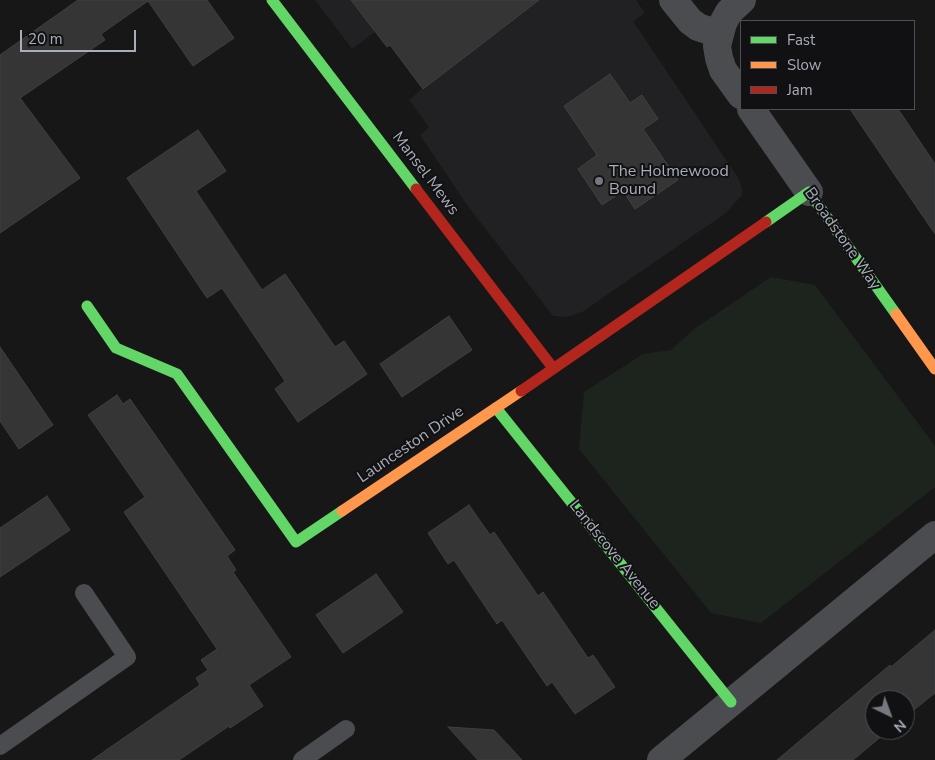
<!DOCTYPE html>
<style>
body{margin:0}
#map{position:relative;width:935px;height:760px;overflow:hidden;background:#171717;font-family:"Nunito Sans",sans-serif}
canvas{display:block}
.legend{position:absolute;left:740px;top:20px;width:175px;height:90px;box-sizing:border-box;background:#111113;border:1px solid #4d4f55;margin:0;padding:6px 9px;list-style:none;font-size:15px;color:#a8adb8}
.legend li{display:flex;align-items:center;gap:10px;height:25px}
.legend b{width:25px;border:1px solid #4d4f55}
.north{position:absolute;left:865px;top:690px;width:50px;height:50px;box-sizing:border-box;background:#111113;border:1px solid #4d4f55;border-radius:50%;rotate:138deg;font-size:14px;font-weight:700;line-height:20px;text-align:center;color:#a8adb8}
.north::after{content:'';display:block;margin:auto;width:18px;height:22px;background:#757880;clip-path:polygon(50% 0,100% 100%,50% 72%,0 100%)}
.scale{position:absolute;left:20px;top:30px;width:116px;height:22px;box-sizing:border-box;border:2px solid #a8adb8;border-top:0;padding-left:6px;font-size:15px;line-height:18px;white-space:nowrap;color:#a8adb8;-webkit-text-stroke:4px #111113;paint-order:stroke}
</style>
<div id="map">
<canvas width="935" height="760"></canvas>
<ul class="legend">
<li><b style="height:6px;background:#63d668"></b>Fast</li>
<li><b style="height:6px;background:#ff974d"></b>Slow</li>
<li><b style="height:6px;background:#b3261e"></b>Jam</li>
</ul>
<div class="north">N</div>
<div class="scale">20 m</div>
</div>
<script>
const ctx = document.querySelector('canvas').getContext('2d');
ctx.lineJoin = 'round';
function paint(path, color) { ctx.fillStyle = color; ctx.fill(path, 'evenodd'); }
const toPath = rows => new Path2D(rows.map(r => 'M' + r).join(''));
function strokePath(path, color, width, dash) { ctx.strokeStyle = color; ctx.lineWidth = width; ctx.lineCap = dash ? 'butt' : 'round'; ctx.setLineDash(dash || []); ctx.stroke(path); }
function write(font, color, halo, rows, align = 'center') {
  ctx.font = font + ' "Nunito Sans",sans-serif'; ctx.lineWidth = 4; ctx.setLineDash([]); ctx.textBaseline = 'middle'; ctx.strokeStyle = halo; ctx.fillStyle = color; for (const [text, x, y, turn = 0] of rows) {
    ctx.save(); ctx.translate(x, y); ctx.rotate((+turn || 0) * Math.PI / 180); ctx.textAlign = isNaN(turn) ? turn : align; if (halo) ctx.strokeText(text, 0, 0); ctx.fillText(text, 0, 0); ctx.restore();
  }
}
const built = toPath([
 [315,0,636,0,645,13,633,21,739,179,742,188,742,195,726,213,582,312,567,317,553,316,467,205,420,135,429,127,409,100,423,88,390,45,387,47,375,32,352,49]
]);
const green = toPath([
 [771,277,815,285,935,446,935,487,761,623,711,613,579,449,584,392,643,354,671,350,694,329]
]);
const building = toPath([
 [78,0,207,0,234,38,193,66,148,1,101,34,105,40,20,98,80,178,0,233,0,55,78,0],
 [351,0,539,0,423,89,390,45,387,47,351,0],
 [610,74,630,103,642,95,658,119,643,129,678,180,635,209,623,191,602,205,578,169,597,155,564,106,610,74],
 [850,109,898,109,935,164,935,234,850,109],
 [198,130,226,171,196,191,262,290,285,274,335,347,344,341,367,374,298,422,275,389,285,381,222,288,207,298,127,178,198,130],
 [449,316,472,350,402,397,380,364,449,316],
 [0,347,53,425,19,449,0,421,0,347],
 [117,395,123,404,130,399,235,550,227,556,236,570,233,572,291,657,249,685,263,706,230,728,229,726,179,760,92,760,200,685,196,678,208,670,201,660,217,649,124,512,145,497,88,415,117,395],
 [47,496,70,530,0,577,0,528,47,496],
 [469,505,490,535,494,532,538,596,543,592,588,658,593,655,615,687,575,714,552,682,547,686,502,620,497,624,454,560,448,564,428,533,469,505],
 [376,574,403,612,343,653,316,615,376,574],
 [935,630,935,693,905,717,905,700,875,700,875,730,889,730,853,760,777,760,890,665,891,667,935,630],
 [448,727,494,730,522,760,478,760,448,727]
]);
const lane = toPath([
 [0,746,127,657,84,593],
 [302,760,346,729]
]);
const street = toPath([
 [673,0,690,21,698,27,719,34],
 [741,95,723,70,719,58,717,46,723,23,729,12,742,0],
 [751,109,809,192],
 [661,760,935,535]
]);
const fast = toPath([
 [272,0,416,189],
 [766,222,809,192,896,314],
 [87,306,116,348,177,374,296,542,342,511],
 [496,408,731,702]
]);
const slow = toPath([
 [896,314,935,369],
 [342,511,521,391]
]);
const jam = toPath([
 [416,189,553,368],
 [521,391,766,222]
]);
const markers = [
 [599,181,5,"#757880"]
];
const poiNames = [
 ["The Holmewood",609,172],
 ["Bound",609,190]
];
const streetNames = [
 ["Mansel Mews",425,174,53],
 ["Broadstone Way",842,239,55],
 ["Launceston Drive",411,445,-34],
 ["Landscove Avenue",614,555,51]
];
paint(built, '#212123');
paint(green, '#1d241e');
paint(building, '#353536');
strokePath(building, '#3f4043', 1);
strokePath(lane, '#4b4c50', 18);
strokePath(street, '#4b4c50', 28);
strokePath(fast, '#63d668', 11);
strokePath(slow, '#ff974d', 11);
strokePath(jam, '#b3261e', 11);
for (const [x, y, r, color] of markers) { const dot = new Path2D(); dot.arc(x, y, r, 0, 2 * Math.PI); ctx.fillStyle = color; ctx.fill(dot); strokePath(dot, '#111113', 2); }
write('16px', '#a8adb8', '#111113', poiNames, 'left');
write('16px', '#a8adb8', '#111113', streetNames);
</script>
